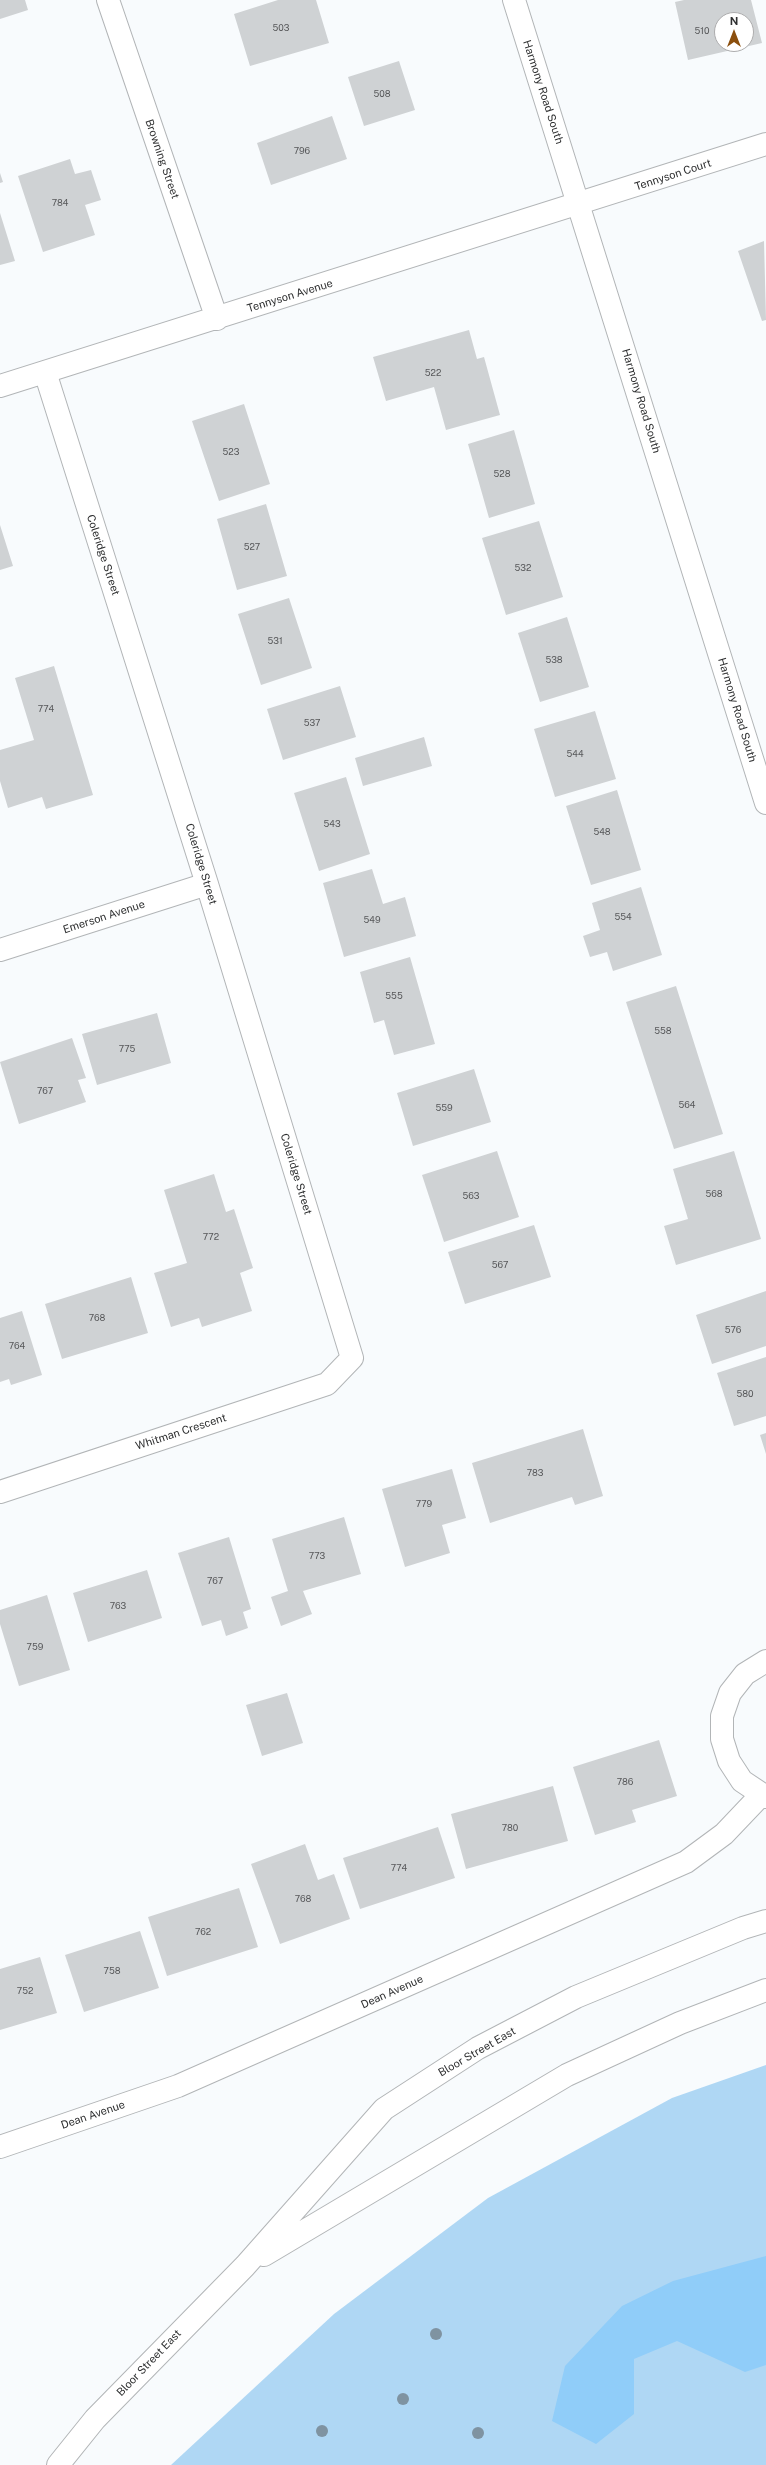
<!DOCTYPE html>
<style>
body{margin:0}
#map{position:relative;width:766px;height:2465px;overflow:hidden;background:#f8fbfd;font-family:"Public Sans",sans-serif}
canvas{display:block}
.north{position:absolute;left:714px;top:12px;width:40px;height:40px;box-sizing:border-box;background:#fff;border:1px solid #acacad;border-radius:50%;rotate:0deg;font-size:11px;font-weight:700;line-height:16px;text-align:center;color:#2f3031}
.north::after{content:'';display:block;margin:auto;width:14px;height:18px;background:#8b4f0e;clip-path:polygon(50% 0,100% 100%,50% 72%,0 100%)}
</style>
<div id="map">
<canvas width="766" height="2465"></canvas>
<div class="north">N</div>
</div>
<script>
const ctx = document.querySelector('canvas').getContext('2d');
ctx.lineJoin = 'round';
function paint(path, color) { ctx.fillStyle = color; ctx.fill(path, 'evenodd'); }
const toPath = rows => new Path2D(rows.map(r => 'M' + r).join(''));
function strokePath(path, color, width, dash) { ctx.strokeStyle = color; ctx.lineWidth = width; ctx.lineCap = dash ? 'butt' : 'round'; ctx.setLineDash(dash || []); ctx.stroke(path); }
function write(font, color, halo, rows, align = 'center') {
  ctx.font = font + ' "Public Sans",sans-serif'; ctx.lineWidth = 3; ctx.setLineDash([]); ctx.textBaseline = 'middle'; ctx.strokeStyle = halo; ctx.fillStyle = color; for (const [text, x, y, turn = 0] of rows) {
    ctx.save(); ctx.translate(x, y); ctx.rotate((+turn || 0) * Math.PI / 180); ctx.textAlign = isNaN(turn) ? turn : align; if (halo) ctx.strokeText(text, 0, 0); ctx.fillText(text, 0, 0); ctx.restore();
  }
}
const green = toPath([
 [766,2065,766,2465,171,2465,334,2314,488,2198,672,2098]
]);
const forest = toPath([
 [766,2256,766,2365,745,2372,677,2341,634,2359,634,2414,596,2444,552,2421,565,2366,622,2306,673,2281]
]);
const building = toPath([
 [0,0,25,0,28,10,0,19],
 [278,0,316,0,329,43,250,66,234,14],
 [684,0,751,0,762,43,688,60,675,2],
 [722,20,746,20,746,44,722,44],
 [399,61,415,110,364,126,348,77],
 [332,116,347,159,271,185,257,143],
 [70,159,75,174,91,170,101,200,85,205,95,235,43,252,18,176],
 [0,173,3,182,0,183],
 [0,213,15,261,0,265],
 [764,241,766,320,762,321,738,251],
 [469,330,477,359,484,357,500,415,446,430,434,387,386,401,373,357],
 [244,404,270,484,219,501,192,421],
 [514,430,535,504,489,518,468,444],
 [266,504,287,576,237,590,217,519],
 [539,521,563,597,506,615,482,538],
 [0,525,13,566,0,570],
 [289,598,312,668,261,685,238,614],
 [567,617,589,687,540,702,518,633],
 [54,666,93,795,46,809,42,797,8,808,0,781,0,750,34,740,15,678],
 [340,686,356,737,283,760,267,709],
 [595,711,616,779,555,797,534,729],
 [424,737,432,766,363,786,355,758],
 [346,777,370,854,319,871,294,793],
 [617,790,641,870,591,885,566,806],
 [372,869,383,904,405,897,416,936,344,957,323,883],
 [641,887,662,955,613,971,607,952,590,957,583,936,600,930,592,903],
 [410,957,435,1044,394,1055,384,1020,374,1023,360,972],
 [676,986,723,1134,674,1149,626,1002],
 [157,1013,171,1063,97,1085,82,1034],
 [72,1038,86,1078,78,1080,86,1102,19,1124,0,1062],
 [474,1069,491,1122,413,1146,397,1093],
 [497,1151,519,1217,444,1242,422,1175],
 [734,1151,761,1239,676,1265,664,1226,688,1219,673,1169],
 [214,1174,226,1212,234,1209,253,1268,240,1273,252,1311,202,1327,199,1318,171,1327,154,1273,187,1263,164,1190],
 [534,1225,551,1277,465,1304,448,1252],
 [131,1277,148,1333,62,1359,45,1304],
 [766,1291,766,1346,712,1364,696,1315],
 [22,1311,42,1375,11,1385,9,1379,0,1382,0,1318],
 [766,1357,766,1416,734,1426,717,1373],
 [583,1429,603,1496,575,1505,572,1497,490,1523,472,1463],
 [766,1433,766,1454,760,1435],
 [452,1469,466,1518,442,1525,450,1553,405,1567,382,1489],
 [344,1517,361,1574,303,1591,312,1614,281,1626,271,1597,288,1591,272,1539],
 [229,1537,251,1609,243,1612,248,1628,226,1636,221,1620,202,1626,178,1553],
 [147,1570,162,1618,88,1642,73,1593],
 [47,1595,70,1670,19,1686,0,1624,0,1610],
 [287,1693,303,1743,262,1756,246,1705],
 [659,1740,677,1796,632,1810,636,1822,595,1835,573,1767],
 [553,1786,568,1841,466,1869,451,1814],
 [438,1827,455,1878,360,1909,343,1858],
 [305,1844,318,1880,334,1874,350,1919,280,1944,251,1864],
 [239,1888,258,1947,167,1976,148,1917],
 [140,1931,159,1988,84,2012,65,1955],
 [40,1957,57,2013,0,2030,0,1969]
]);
const minor = toPath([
 [108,0,217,319],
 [0,386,766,144],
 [0,950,207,884],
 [0,1492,327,1384,352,1358,207,884,45,372],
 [766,1661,745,1674,730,1693,722,1716,722,1739,729,1761,742,1781,766,1797],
 [0,2147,178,2086,686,1862,724,1834,761,1795]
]);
const secondary = toPath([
 [514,0,766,803],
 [264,2255,567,2075,680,2023,766,1990],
 [58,2465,95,2419,245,2266,384,2109,478,2048,576,1997,743,1928,766,1921]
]);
const trees = [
 [436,2334],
 [403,2399],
 [322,2431],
 [478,2433]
];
const numberNames = [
 ["503",281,28],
 ["510",702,31],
 ["508",382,94],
 ["796",302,151],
 ["784",60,203],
 ["522",433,373],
 ["523",231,452],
 ["528",502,474],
 ["527",252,547],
 ["532",523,568],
 ["531",275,641],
 ["538",554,660],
 ["774",46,709],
 ["537",312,723],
 ["544",575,754],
 ["543",332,824],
 ["548",602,832],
 ["554",623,917],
 ["549",372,920],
 ["555",394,996],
 ["558",663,1031],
 ["775",127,1049],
 ["767",45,1091],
 ["564",687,1105],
 ["559",444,1108],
 ["568",714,1194],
 ["563",471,1196],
 ["772",211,1237],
 ["567",500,1265],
 ["768",97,1318],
 ["576",733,1330],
 ["764",17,1346],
 ["580",745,1394],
 ["783",535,1473],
 ["779",424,1504],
 ["773",317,1556],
 ["767",215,1581],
 ["763",118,1606],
 ["759",35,1647],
 ["786",625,1782],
 ["780",510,1828],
 ["774",399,1868],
 ["768",303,1899],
 ["762",203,1932],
 ["758",112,1971],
 ["752",25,1991]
];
const streetNames = [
 ["Harmony Road South",543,92,72],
 ["Browning Street",162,159,71],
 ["Tennyson Court",673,175,-18],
 ["Tennyson Avenue",290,296,-17],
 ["Harmony Road South",641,401,73],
 ["Coleridge Street",103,555,72],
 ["Harmony Road South",737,710,73],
 ["Coleridge Street",201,864,73],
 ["Emerson Avenue",104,917,-18],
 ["Coleridge Street",296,1174,73],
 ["Whitman Crescent",181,1432,-18],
 ["Dean Avenue",392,1992,-24],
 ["Bloor Street East",477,2052,-30],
 ["Dean Avenue",93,2115,-19],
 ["Bloor Street East",149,2363,-46]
];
paint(green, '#afd7f4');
paint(forest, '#90cdf9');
paint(building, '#cfd2d4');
strokePath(minor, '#b2b5b7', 24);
strokePath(secondary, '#b2b5b7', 24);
strokePath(minor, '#fff', 22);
strokePath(secondary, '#fff', 22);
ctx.fillStyle = '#7f93a1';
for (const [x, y] of trees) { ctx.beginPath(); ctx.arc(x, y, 6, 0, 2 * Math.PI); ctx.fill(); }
write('9px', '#57585a', null, numberNames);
write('11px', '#2f3031', '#fff', streetNames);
</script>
